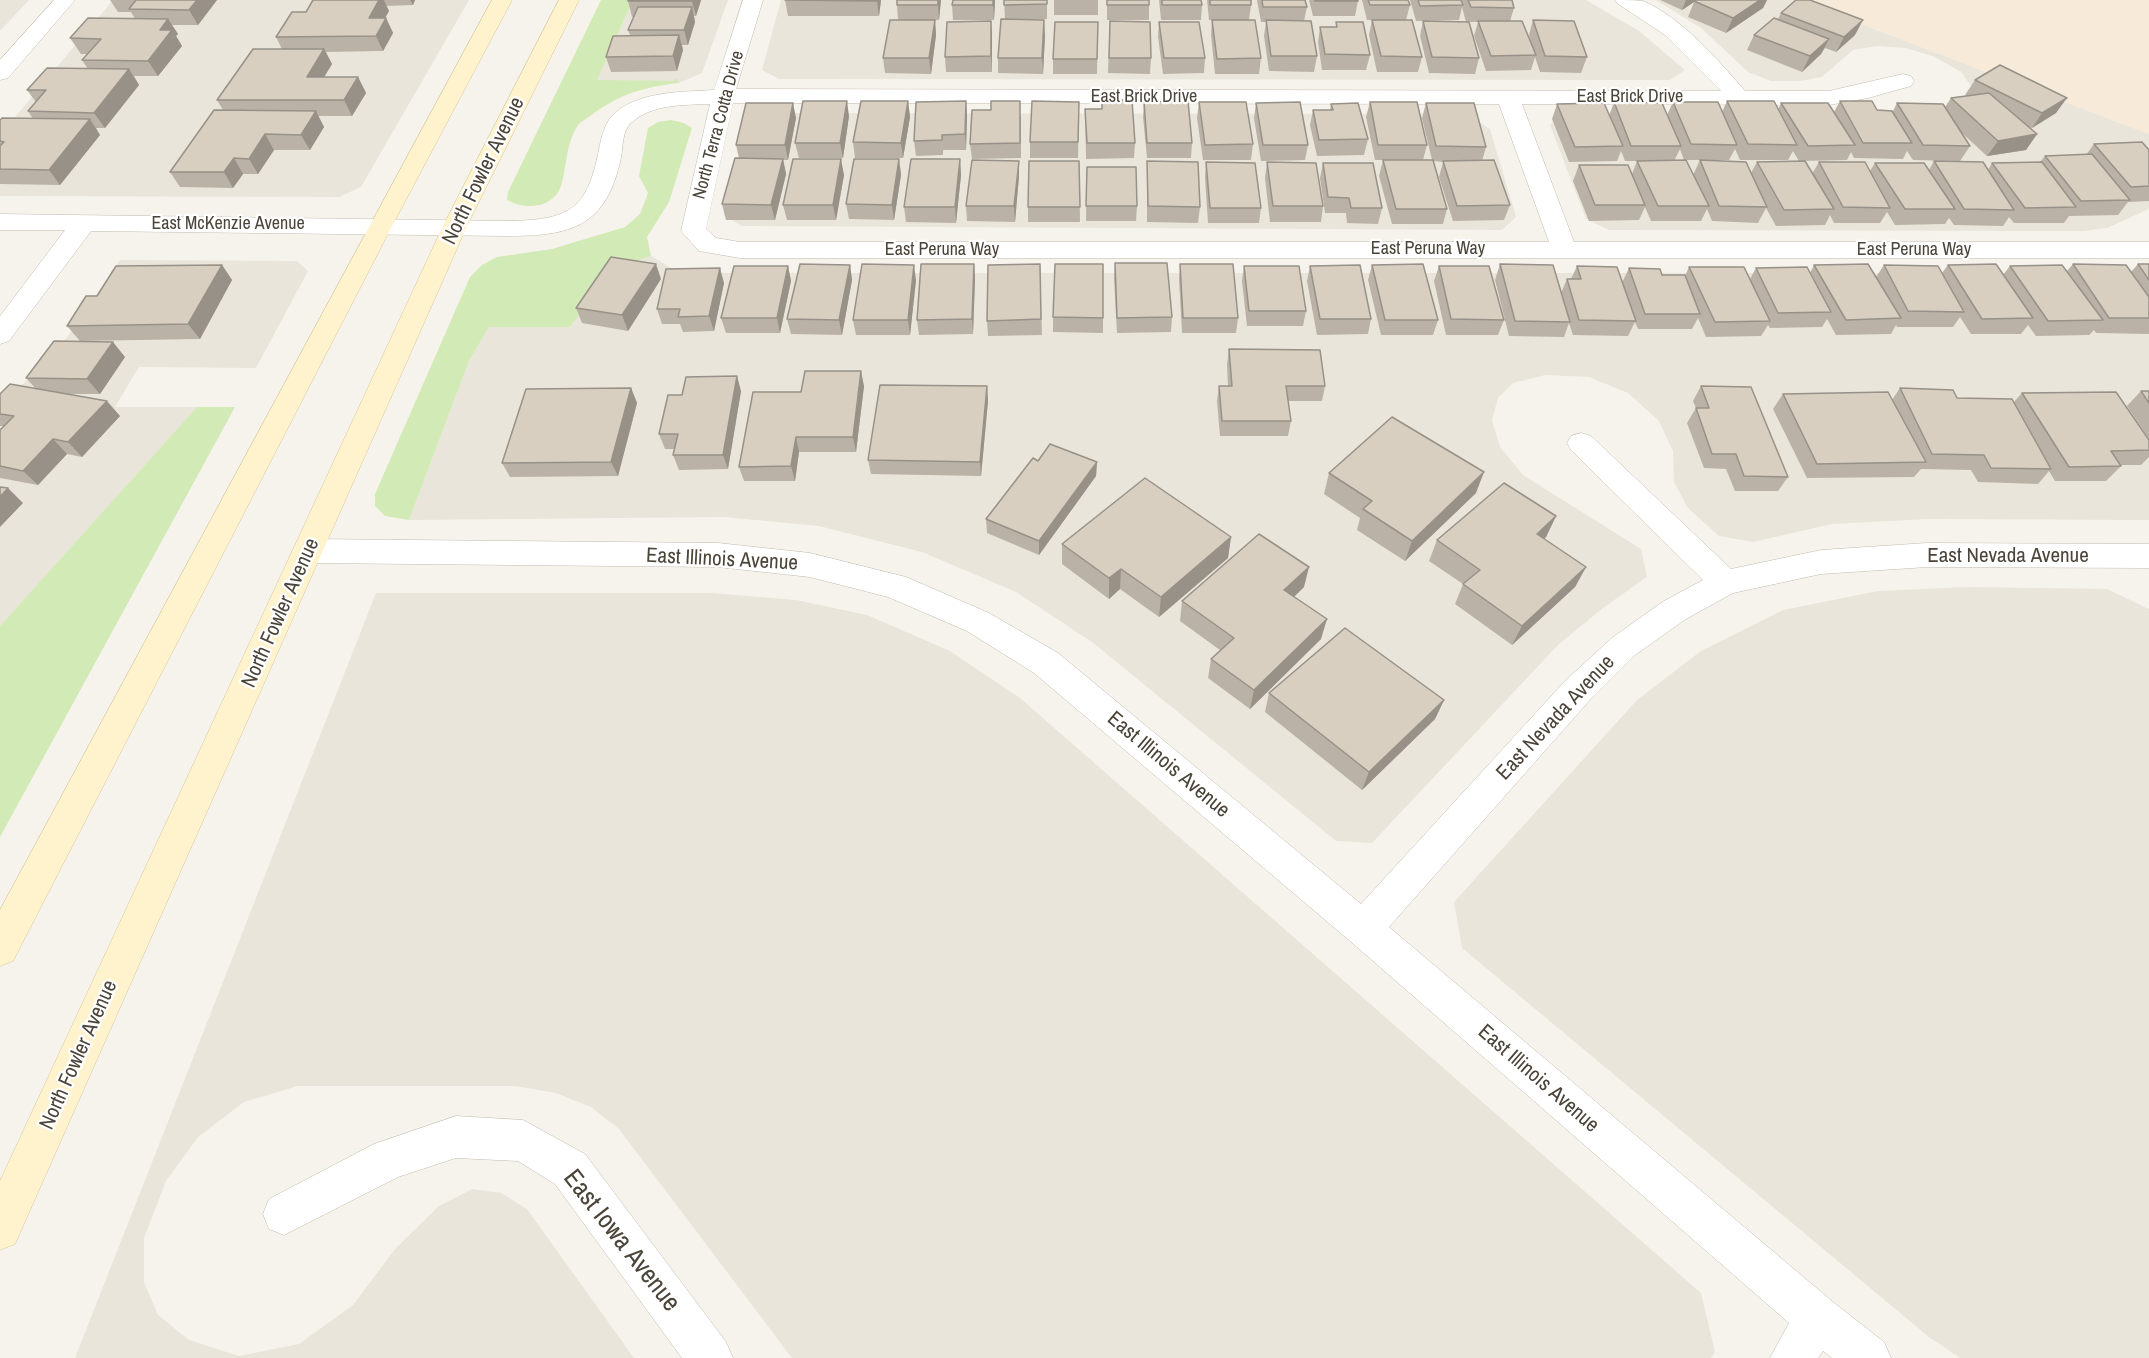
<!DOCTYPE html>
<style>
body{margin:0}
canvas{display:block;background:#f6f3ec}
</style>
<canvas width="2149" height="1358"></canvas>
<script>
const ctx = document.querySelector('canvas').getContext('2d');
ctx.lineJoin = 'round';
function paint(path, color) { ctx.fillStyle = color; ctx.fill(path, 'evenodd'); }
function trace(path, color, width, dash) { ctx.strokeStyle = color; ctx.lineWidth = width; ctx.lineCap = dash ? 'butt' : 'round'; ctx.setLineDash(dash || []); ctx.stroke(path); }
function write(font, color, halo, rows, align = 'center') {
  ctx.font = font + ' "Archivo Narrow",sans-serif'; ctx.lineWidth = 4.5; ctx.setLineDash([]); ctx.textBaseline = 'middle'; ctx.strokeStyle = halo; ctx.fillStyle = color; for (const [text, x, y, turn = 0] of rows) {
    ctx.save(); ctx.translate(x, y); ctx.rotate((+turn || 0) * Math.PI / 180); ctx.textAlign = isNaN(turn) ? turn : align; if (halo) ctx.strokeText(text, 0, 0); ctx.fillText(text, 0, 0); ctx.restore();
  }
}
paint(new Path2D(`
 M0,0H29L0,31Z
 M113,0H469L361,187L339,197L0,196V135Z
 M633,0H728L702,73L679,83L596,82Z
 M781,0H1586L1639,31L1685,70L1670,80L779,79L762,70Z
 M1656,0H1798L2149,134V209L2107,228L2084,231L1609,230L1586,219L1550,125L1561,114L1931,115L1956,111L1973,89L1961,72L1933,56L1905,48L1877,46L1853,50L1822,77L1800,81H1771L1748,72L1701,28Z
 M766,113L1466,114L1490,129L1516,217L1502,230L742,226L724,216L749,120Z
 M651,256L671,268L701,273H2149V520L1928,519L1832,524L1753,542L1719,536L1688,508L1674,482L1673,451L1659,421L1628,393L1589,377L1545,375L1513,383L1498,398L1492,420L1500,447L1523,475L1641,549L1647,577L1603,608L1558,645L1372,843L1336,841L1092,642L1016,592L922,552L819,526L724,517L409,520L469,361L489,327H570L613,269Z
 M120,260L297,261L308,271L256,368L139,367L115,407H197L0,626V407L48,359L67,337Z
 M1967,587L2107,589L2149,609V1358H1960L1929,1337L1462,948L1454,902L1637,700L1701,651L1783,610L1878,591Z
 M376,593H712L796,600L867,615L950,651L1020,698L1701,1293L1715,1352L1711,1358H792L619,1129L591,1107L556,1093L515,1086H298L244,1102L198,1137L166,1181L144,1238V1282L158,1315L189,1340L239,1356L299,1344L353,1305L395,1249L439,1206L472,1189L501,1193L527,1209L634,1358H75Z`), '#eae5da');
paint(new Path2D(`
 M1798,0H2149V134Z`), '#f7ead8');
paint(new Path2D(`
 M601,0H633L597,80L673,81L676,78L679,83C645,87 622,93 594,113C590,117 583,120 579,124C566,141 567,166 561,186C553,209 524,210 507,200L508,192Z
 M671,120L684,123L692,128L669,202L647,237L651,256L613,269L570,327H489L469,361L409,520L385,516L375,506V494L470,277L482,265L497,257L552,249L625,227L640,214L648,193L639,176L648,128L658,122Z
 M197,407H235L0,837V626Z`), '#d2eab5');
const minor = new Path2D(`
 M54,0H75L8,78L0,80V60Z
 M743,0H763L736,89L1721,91L1665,35L1618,4L1615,0C1623,0 1635,0 1643,1C1681,17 1719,61 1745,91H1829L1903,74L1911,76L1914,81L1911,86L1868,98L1829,105L1522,104L1574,242H2149V258H740L699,251L681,231L710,104C684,105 651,104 631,123C622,131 623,147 621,158C606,227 572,236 506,236L91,231L9,341L0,344V316L65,230H0V214L506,221C568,220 587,212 599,149C602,136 604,122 616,112C642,91 682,92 714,90ZM733,103L1499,104L1549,242H740L716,238L706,229Z
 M1581,433L1591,436L1731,569L1821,550L1927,543L2149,544V568L1927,567L1821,574L1733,593L1686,619L1635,655L1589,701L1389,927L1833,1302L1884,1342L1891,1358H1832L1823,1351L1818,1358H1770L1789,1323L1350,941L1034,673L967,631L888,597L810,577L718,567L309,563L298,559L294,551L298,543L309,539L718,543L810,553L906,577L989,613L1058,653L1361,904L1565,681L1613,637L1664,601L1703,580L1571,450L1567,443L1571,436Z
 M456,1116L523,1120L585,1154L726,1342L733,1358H682L555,1184L518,1161L456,1158L398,1177L284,1235L269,1229L263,1214L269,1199L374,1144Z`);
const secondary = new Path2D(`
 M492,0H512L392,226L13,961L0,966V910Z
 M559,0H579L467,226L15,1244L0,1250V1181L443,226Z`);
trace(minor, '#c2bbae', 1);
trace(secondary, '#d6c79b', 1);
paint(minor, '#fff');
paint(secondary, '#fff3cd');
paint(new Path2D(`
 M110,0H217L198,25H172L178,34L176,36L182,46L158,76H134L139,85L105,128H96L100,135L60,185L0,184V120L33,119L28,111L36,102L27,90L88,69L82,60L88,54H81L70,38L135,19L131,12H118Z
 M313,0H415L413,5L386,6L389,11L385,18H386L393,33L383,51L326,52L332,64L324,77H358L366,93L352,116H318L324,127L310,150H274L258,174H243L233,188L180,187L170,172L223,110L217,100L282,49L276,37L306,12Z
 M628,0H701L696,16H694L695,22L688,45H682L683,50L677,71L611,72L606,57L630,35L628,30L634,17H632L628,1Z
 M785,0H881L879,16H788Z
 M941,0L939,20H935L936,35L931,74L885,73L883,58L898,20L897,5Z
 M995,0L994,20H953L952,5Z
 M1004,0H1047V19H1027L1045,35L1043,74L998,73V58L1005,19Z
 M1054,0H1098V15H1054Z
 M1107,0L1149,5V20H1107Z
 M1159,0H1201L1202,5L1201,20H1161Z
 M1207,0H1251V5L1249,20L1261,58L1259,74H1215L1211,35L1212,20H1209Z
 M1257,0H1305L1307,7L1304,21L1317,56L1314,72L1269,71L1264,36L1266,22H1261Z
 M1309,0H1358V1L1355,16H1313Z
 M1362,0H1408L1410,5L1406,20L1422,57L1418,72H1377L1369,35L1372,20H1367Z
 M1410,0H1512L1514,8L1510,21L1531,43L1529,35L1533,20L1587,57L1581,73L1540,72L1535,57L1531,70L1486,71L1474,36L1478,22H1469L1479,58L1475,74L1429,73L1420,36L1423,21L1466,22L1462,7L1459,20L1416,21Z
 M1660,0H1767L1763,8L1726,33L1688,17L1694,2L1682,10Z
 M1781,13L1855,35L1836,52L1825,48L1821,54L1802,72L1747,50L1754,35L1778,19Z
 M991,21L992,72H946L945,57Z
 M1110,21L1151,58L1150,74L1108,73Z
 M1098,22L1097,74H1053V59Z
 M1159,22L1205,58L1204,73L1163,74L1158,37Z
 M1336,22L1370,55L1366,70H1322L1318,42L1320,27H1336Z
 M1975,80L2056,113L2032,128L2027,126L2037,134L2026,150L1987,156L1962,133L1970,146L1960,161L1913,160L1907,151L1903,159L1854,158L1851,152L1847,160L1799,161L1793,151L1788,160H1740L1735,149L1729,160H1684L1680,149L1674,161L1693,175L1700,160L1751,173L1757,162L1812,174L1819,162L1870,171L1875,163L1929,170L1934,161L1988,170L1992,163L2040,162L2045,156L2086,155L2094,144L2149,150V201L2128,202L2118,215L2069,216L2064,223H2014L2009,217L2003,226L1954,225L1949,218L1945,224L1895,225L1887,212L1880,223H1834L1830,215L1825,225L1776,226L1766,208L1758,223L1712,221L1707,209L1701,221H1651L1645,207L1639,220L1589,221L1573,181L1579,165L1632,174L1637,161H1625L1621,151L1617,161L1569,162L1552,119L1557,104L1609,116L1614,102L1667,115L1673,102L1722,112L1727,101L1778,110L1781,103L1834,112L1840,101L1877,110L1893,111L1897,103L1945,107L1951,98L1967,96L1965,95Z
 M908,101L910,117L903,158H855L853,142Z
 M966,101L967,116L966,150H943V155L916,156L914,141Z
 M1079,102L1078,158H1030V142Z
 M1144,102L1192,143L1191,158H1147L1143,117Z
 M1199,102L1253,144L1251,160H1203L1197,118Z
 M1370,102L1427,145L1423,160H1432L1422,118L1426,103L1486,147L1482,161L1510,205L1504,220L1453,221L1439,177L1443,162L1433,161L1447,209L1443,224H1392L1379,176L1383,160H1375L1366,117Z
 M1256,103L1308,145L1305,160L1261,161L1254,118Z
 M1331,104L1368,139L1364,155L1317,156L1310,125L1313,110H1330Z
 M1085,109L1135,143L1134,158L1086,159Z
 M991,110L1021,116V158L972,159L970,144Z
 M849,116L843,158H799L795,143Z
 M796,118L788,160H783L786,174L775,220H726L722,204L739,158L736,145Z
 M899,159L901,175L894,220L849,219L846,204Z
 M960,159L961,175L956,223L906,222L904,207Z
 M1019,161V176L1015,222L967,221L966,206Z
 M1079,161L1080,222H1028V207Z
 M1147,161L1200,207L1198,223L1147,222Z
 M1206,162L1261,208L1259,223H1208L1205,178Z
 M1267,162L1323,206L1321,222H1270L1265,178Z
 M1323,163L1382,208L1378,224L1347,223L1346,213H1325L1320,178Z
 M1087,167L1137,206L1136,221H1086Z
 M844,175L836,220H787L783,205Z
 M1115,263L1172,317L1171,332L1117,333L1114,278Z
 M974,264L975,279L973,334L919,335L917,320Z
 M1040,264L1042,335L988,336L987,321Z
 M1103,264V333L1053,332V317Z
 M1180,264L1238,318L1236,333H1182L1179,279Z
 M1500,264L1561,293L1567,279H1571L1577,266L1622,283L1629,268L1662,275L1685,276L1689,267L1750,279L1756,268L1810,273L1814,265L1876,277L1884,265L1942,273L1948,265L2003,275L2010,266L2067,271L2073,264L2131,272L2138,264H2149V334L2096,333L2094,330L2089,335L2036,336L2028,325L2021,334H1971L1960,317L1953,327H1897L1896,325L1891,334L1836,335L1827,319L1822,327L1770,328L1768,325L1761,336L1706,337L1698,318L1692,329H1638L1635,322L1628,336L1573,335L1569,323L1564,337L1509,336L1495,280Z
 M222,265L232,280L200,339L80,341L67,326L97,296Z
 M850,265L852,280L842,335L791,334L787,319Z
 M1372,265L1438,320L1433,335H1381L1368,280Z
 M788,266L791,281L780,333H726L721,318Z
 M1244,266L1306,311L1303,326H1247L1242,281Z
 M1310,266L1371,319L1368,334L1317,335L1307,281Z
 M1439,266L1504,320L1498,335H1446L1434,281Z
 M661,279L628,331L582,323L576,308Z
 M916,280L910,335H856L853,320Z
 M724,283L714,331L683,332L680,324H662L657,309Z
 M1229,349L1325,386L1322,401H1288L1291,421L1288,436H1220L1217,401L1219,386H1228L1227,364Z
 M125,357L100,394H64L120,416L82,457L67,454L38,485L0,478V430L4,426H0V394L36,389L26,378Z
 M864,386L856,452H799L795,481H744L739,467L801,392Z
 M987,386L988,401L981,476L871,474L868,460Z
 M1701,386L1788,477L1778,491H1735L1726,469L1704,468L1687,423L1696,408L1693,401Z
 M631,388L637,403L618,476L510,477L502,463Z
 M1900,388L1957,398L2014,402L2022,393L2149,440V457L2141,465H2121V466L2106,481H2055L2049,471L2038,484L1978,482L1971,470L1921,469L1914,477L1807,478L1773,409L1783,394L1892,400Z
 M741,391L728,469L679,470L673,455L675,449H665L659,434Z
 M2141,391H2149V439L2127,406Z
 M1038,461L1097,462L1096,476L1039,555L987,533L986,519Z
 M1329,473L1476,493L1405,561L1357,530L1360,518L1324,494Z
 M1556,516L1546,537L1544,539L1586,567L1575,587L1512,645L1455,604L1463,584L1429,561L1437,540Z
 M1231,537L1228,558L1159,617L1120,589L1109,599L1062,564V544Z
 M1304,587L1294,597L1321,639L1250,709L1208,678L1211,659L1220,650L1180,621L1182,601Z
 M1269,693L1444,700L1435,719L1362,790L1265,712Z`), '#bab2a6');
paint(new Path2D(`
 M197,0H217L198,25L189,10Z
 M379,0H384L389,11L376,33L369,18Z
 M410,0H415L413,5Z
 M693,0H701L696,16L692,1Z
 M877,0H881L879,16L877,1Z
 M938,0H941L939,20L938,5Z
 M993,0H995L994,20L993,5Z
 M1686,0H1697L1682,10Z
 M1760,0H1767L1763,8L1726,33L1733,18Z
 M692,7L695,22L688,45L684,30Z
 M386,18L393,33L383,51L376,36Z
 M168,19L178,34L176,36L182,46L158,76L148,61L160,30Z
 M935,20L936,35L931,74L929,58Z
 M1044,20L1045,35L1043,74L1042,58Z
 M1863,20L1855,35L1836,52L1844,37Z
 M991,21L992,36V72L991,56Z
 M679,35L683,50L677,71L673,56Z
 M1829,39L1821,54L1802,72L1810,56Z
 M324,49L332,64L315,92L307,77Z
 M129,69L139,85L105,128L94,113Z
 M358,77L366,93L352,116L344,100Z
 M2067,98L2056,113L2032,128L2042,113Z
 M847,101L849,116L843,158L840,143Z
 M908,101L910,117L903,158L901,143Z
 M966,101L967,116L966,150L965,134Z
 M793,103L796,118L788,160L785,145Z
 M316,111L324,127L310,150L301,135Z
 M90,119L100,135L60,185L49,170Z
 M265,134L274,150L258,174L249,159Z
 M2037,134L2026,150L1987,156L1998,141Z
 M234,158L243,174L233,188L224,172Z
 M783,159L786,174L775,220L771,205Z
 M841,159L844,175L836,220L833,205Z
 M899,159L901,175L894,220L892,205Z
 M960,159L961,175L956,223L955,207Z
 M1019,161V176L1015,222L1014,206Z
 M656,264L661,279L628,331L622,315Z
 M974,264L975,279L973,334L972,319Z
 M222,265L232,280L200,339L188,324Z
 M850,265L852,280L842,335L839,320Z
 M914,265L916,280L910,335L908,320Z
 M788,266L791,281L780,333L777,318Z
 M720,268L724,283L714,331L709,316Z
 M113,342L125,357L100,394L87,379Z
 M861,371L864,386L856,452L853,437Z
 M737,376L741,391L728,469L723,455Z
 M987,386L988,401L981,476L980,462Z
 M631,388L637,403L618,476L611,462Z
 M107,401L120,416L82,457L68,442Z
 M796,437L799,452L795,481L791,466Z
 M53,439L67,454L38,485L23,471Z
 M1097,462L1096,476L1039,555V541Z
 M1484,472L1476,493L1405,561L1412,541Z
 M8,488L23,503L0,527V497Z
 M1556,516L1546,537L1527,554L1537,534Z
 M1231,537L1228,558L1159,617L1161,597Z
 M1309,567L1304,587L1280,610L1284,590Z
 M1586,567L1575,587L1512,645L1522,626Z
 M1121,569L1120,589L1109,599V578Z
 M1327,619L1321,639L1250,709L1254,690Z
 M1444,700L1435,719L1362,790L1369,772Z`), '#979187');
const building = new Path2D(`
 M136,0H197L189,10L129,9Z
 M313,0H379L369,18H386L376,36L276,37L292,12H306Z
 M628,0H693L692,1H628Z
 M785,0H877V1Z
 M897,0H938V5H897Z
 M953,0H993V5H952Z
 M1004,0H1047V4L1004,5Z
 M1107,0H1149V5H1107Z
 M1162,0H1201L1202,5H1162Z
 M1210,0H1251V5H1210Z
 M1262,0H1305L1307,7H1263Z
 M1315,0H1358V1H1315Z
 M1368,0H1408L1410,5H1370Z
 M1418,0H1461L1463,5L1420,6Z
 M1468,0H1512L1514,8L1471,7Z
 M1696,0H1760L1733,18L1694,1Z
 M1796,0H1810L1863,20L1844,37L1781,13Z
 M638,7H692L684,30H628Z
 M88,18L168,19L160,30H172L148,61L82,60L101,39L70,38Z
 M1774,18L1829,39L1810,56L1754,35Z
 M1001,19L1044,20L1042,58H998Z
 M890,20H935L929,58H883Z
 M1212,20H1255L1261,58L1217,59Z
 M1266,20L1311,21L1317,56H1271Z
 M1372,20H1412L1422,57L1381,56Z
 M1533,20L1574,21L1587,57L1545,56Z
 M991,21V56L945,57L947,22Z
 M1110,21L1150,22L1151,58H1109Z
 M1423,21L1469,22L1479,58L1432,57Z
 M1478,21H1522L1536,55L1491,56Z
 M1055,22H1098L1097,59H1053Z
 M1159,22H1199L1205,58H1164Z
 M1336,22H1363L1370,55L1325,54L1320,27H1337Z
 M679,35L673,56L606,57L613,36Z
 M253,49H324L307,77H358L344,100H217Z
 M2000,65L2067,98L2042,113L1975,80Z
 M47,68L129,69L94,113L28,111L46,90H27Z
 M1989,93L2037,134L1998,141L1951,98Z
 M1102,100H1132L1135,143H1087L1085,109H1102Z
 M803,101H847L840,143H795Z
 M861,101H908L901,143L853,142Z
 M966,101L965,134L942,135V140L914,141L916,102Z
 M991,101H1020V143L970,144L972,110H991Z
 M1032,101L1079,102L1078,142H1030Z
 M1188,101L1192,143H1147L1144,102Z
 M1727,101H1774L1797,145L1748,144Z
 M1840,101H1872L1877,110L1892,111L1912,143H1863Z
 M1199,102H1246L1253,144L1205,145Z
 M1300,102L1308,145H1263L1256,103Z
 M1370,102H1417L1427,145H1378Z
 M1614,102L1662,103L1681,146H1631Z
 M1673,102H1718L1737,145L1691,144Z
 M746,103H793L785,145H736Z
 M1358,103L1368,139L1319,140L1313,110H1333L1331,104Z
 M1426,103H1474L1486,147L1436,146Z
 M1604,103L1623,146L1575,147L1557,104Z
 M1781,103H1828L1855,145L1808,146Z
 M1897,103L1943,104L1970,146L1923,145Z
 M214,110L316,111L301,135L265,134L249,159L234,158L224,172H170Z
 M2,118L90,119L49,170L0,169V146L4,142L0,141V120Z
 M2142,142L2149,150V186L2131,187L2094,144Z
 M2092,154L2130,200L2081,201L2045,156Z
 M735,158L783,159L771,205L722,204Z
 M793,159H841L833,205H783Z
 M854,159H899L892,205L846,204Z
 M911,159H960L955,207H904Z
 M972,160L1019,161L1014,206H966Z
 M1383,160H1433L1447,209H1396Z
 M1494,160L1510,205L1457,206L1443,161Z
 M1686,160L1709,206H1658L1637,161Z
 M1700,160L1746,162L1767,207L1719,206Z
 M1029,161H1079L1080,207H1028Z
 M1147,161L1198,162L1200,207L1148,206Z
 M1805,161L1834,209L1784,210L1757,162Z
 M1934,161L1983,162L2014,210L1964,209Z
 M1206,162L1255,163L1261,208H1210Z
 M1267,162L1316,163L1323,206H1273Z
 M1819,162H1865L1890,208L1843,207Z
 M2042,162L2076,207L2025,208L1992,163Z
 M1323,163H1373L1382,208H1351L1349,198L1328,197Z
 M1875,163H1924L1955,209H1905Z
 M1579,165H1628L1645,205H1595Z
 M1087,167H1136L1137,206H1086Z
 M611,257L656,264L622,315L576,308Z
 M1115,263H1167L1172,317L1117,318Z
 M800,264L850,265L839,320L787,319Z
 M862,264L914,265L908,320H853Z
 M921,264H974L972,319L917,320Z
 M1040,264L1041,319L987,321L988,265Z
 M1055,264H1103V318L1053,317Z
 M1180,264H1233L1238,318H1183Z
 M1423,264L1438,320H1385L1372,265Z
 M1500,264L1553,265L1570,322L1515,321Z
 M1868,264L1901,318L1846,320L1814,265Z
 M1996,264L2033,318L1982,319L1948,265Z
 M2073,264L2126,265L2149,297V318H2109Z
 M2138,264H2149V280Z
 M222,265L188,324L67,326L86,296H97L116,266Z
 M1360,265L1371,319H1320L1310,266Z
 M1884,265L1938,266L1964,312L1908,311Z
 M2062,265L2103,320L2048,321L2010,266Z
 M734,266H788L777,318H721Z
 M1244,266H1299L1306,311H1249Z
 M1439,266H1489L1504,320L1451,319Z
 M1577,266L1617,267L1636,321L1579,320L1567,279H1581Z
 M1689,267H1744L1770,321L1715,322Z
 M1807,267L1831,312L1778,313L1756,268Z
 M720,268L709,316L678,317L680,309H657L666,269Z
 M1629,268L1660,269L1662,275H1685L1700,314H1645Z
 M54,341L113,342L87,379L26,378Z
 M1229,349L1320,350L1325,386H1286L1291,421H1222L1219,386H1232Z
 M805,371H861L853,437H796L791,466L739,467L753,392H801Z
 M737,376L723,455H673L678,434H659L668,395H682L686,377Z
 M10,384L107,401L68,442L53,439L23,471L0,466V430L14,416L0,414V394Z
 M880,385L987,386L980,462L868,460Z
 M1701,386L1751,387L1788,477L1744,476L1736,454H1712L1696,408H1709Z
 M631,388L611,462L502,463L526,389Z
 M1900,388L1953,390L1957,398L2012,399L2051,469L1991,468L1984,455L1932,454Z
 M2141,391H2149V403Z
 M1888,392L1926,462L1817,464L1783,394Z
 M2116,392L2149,440V450L2111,451L2121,466L2069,467L2022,393Z
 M1392,417L1484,472L1412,541L1363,509L1372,501L1329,473Z
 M1050,444L1097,462L1039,541L986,519L1033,458L1038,461Z
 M1145,478L1231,537L1161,597L1121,569L1109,578L1062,544Z
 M1504,483L1556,516L1537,534L1586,567L1522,626L1463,584L1480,570L1437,540Z
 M0,487L8,488L0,497Z
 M1259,534L1309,567L1284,590L1327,619L1254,690L1211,659L1234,638L1182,601Z
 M1345,628L1444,700L1369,772L1269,693Z`);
paint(building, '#d8cfc1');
trace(building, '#979187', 1.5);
write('18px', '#4b4439', '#fff', [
 ["East Brick Drive",1144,97],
 ["East Brick Drive",1630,97],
 ["North Terra Cotta Drive",719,125,-75],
 ["East McKenzie Avenue",228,224],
 ["East Peruna Way",1428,249],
 ["East Peruna Way",942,250],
 ["East Peruna Way",1914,250]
]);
write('21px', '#4b4439', '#fff', [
 ["North Fowler Avenue",484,171,-64],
 ["East Nevada Avenue",2008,556],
 ["East Illinois Avenue",722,560,3],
 ["North Fowler Avenue",281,613,-66],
 ["East Nevada Avenue",1556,718,-47],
 ["East Illinois Avenue",1168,765,40],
 ["North Fowler Avenue",79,1055,-66],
 ["East Illinois Avenue",1538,1079,41]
]);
write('26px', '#4b4439', '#fff', [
 ["East Iowa Avenue",621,1241,52]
]);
</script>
